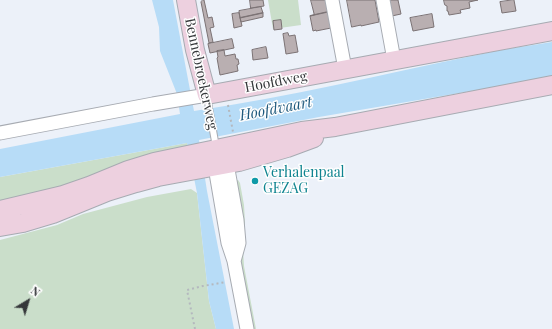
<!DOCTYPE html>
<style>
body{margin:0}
#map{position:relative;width:552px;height:329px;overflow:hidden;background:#ecf1f9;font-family:"Playfair Display",serif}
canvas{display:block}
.north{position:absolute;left:8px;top:281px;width:40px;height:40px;-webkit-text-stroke:3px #fefefe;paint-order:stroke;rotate:38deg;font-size:11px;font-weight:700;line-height:16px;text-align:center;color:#35373a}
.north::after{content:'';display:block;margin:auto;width:14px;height:18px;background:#35373a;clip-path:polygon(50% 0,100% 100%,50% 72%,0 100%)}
</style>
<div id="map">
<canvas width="552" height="329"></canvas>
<div class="north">N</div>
</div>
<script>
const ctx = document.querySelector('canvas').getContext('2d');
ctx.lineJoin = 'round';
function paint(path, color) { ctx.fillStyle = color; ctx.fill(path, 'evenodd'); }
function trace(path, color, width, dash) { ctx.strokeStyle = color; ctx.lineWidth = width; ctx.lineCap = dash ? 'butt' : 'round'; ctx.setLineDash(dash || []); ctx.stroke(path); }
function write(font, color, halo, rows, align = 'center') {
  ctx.font = font + ' "Playfair Display",serif'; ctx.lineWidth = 3; ctx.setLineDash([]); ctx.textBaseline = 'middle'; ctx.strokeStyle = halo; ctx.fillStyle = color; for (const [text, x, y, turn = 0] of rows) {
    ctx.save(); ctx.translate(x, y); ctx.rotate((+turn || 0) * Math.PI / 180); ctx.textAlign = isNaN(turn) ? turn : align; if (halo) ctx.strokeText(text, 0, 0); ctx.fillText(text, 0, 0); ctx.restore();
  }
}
paint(new Path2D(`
 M268,0H298L301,25L273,29Z
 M187,143L188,146L90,180L0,202V177Z
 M238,180L240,183L244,205L245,222L243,250L244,266L256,329H252L241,267V246L234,181Z
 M191,189L197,193L209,301L216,329H0V240L57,225L83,214L147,197Z`), '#cadeca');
paint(new Path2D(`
 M152,0H173L194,111C289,97 383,74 477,55C502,49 527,46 552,42V76L518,83L319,117L199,140L207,191L234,329H216L209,301L197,193L187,143L0,177V149L180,114L177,94L160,51L159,27Z`), '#b7dcf7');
const building = new Path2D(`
 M203,0H204L208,18L212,17L214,27L210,28L213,42L209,43L201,2Z
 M250,0H263L264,6L251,8Z
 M311,0H326L328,12L310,16L314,15Z
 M347,0H375L379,22L361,26V25L352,27Z
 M384,0H398L401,14L387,17Z
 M444,0H478L469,2L470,8L460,10L461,13L449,15L448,11H447V6L445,5Z
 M514,0L516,11L502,13L500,2Z
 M261,7L263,13L240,18L239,11Z
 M328,12L331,28L316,31V30L313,31L310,16Z
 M239,13L242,26L234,28L232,14Z
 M263,13V17L241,22L240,18Z
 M432,14L434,27L413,31L410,18Z
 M281,20L282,29L274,30L273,21Z
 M288,33L289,36L295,35L298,52L286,54L283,34Z
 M232,39L234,48L210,53L208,44Z
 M266,47L268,58L253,60L252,50Z
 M224,50L225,56L235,54L236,59H238L239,64L237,65L238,71L220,75L217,58L218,57L217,51Z`);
paint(building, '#b9afb1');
trace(building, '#7b7274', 1);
const lane = new Path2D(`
 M207,97L216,147`);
const street = new Path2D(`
 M332,0L345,69
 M383,0L394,60
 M0,133L153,104L207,95
 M222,157L227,164L237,220L239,243L234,261
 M216,159L215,167L228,243L234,261L247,329`);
const secondary = new Path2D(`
 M186,0L195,50L207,95L552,31
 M0,210L63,195L89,186L128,170L154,162L302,131L335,127L552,85
 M0,227L23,223L53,214L107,192L136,183L158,177L239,162L287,148L314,138`);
trace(lane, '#a7abb2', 8);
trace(street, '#a7abb2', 15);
trace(secondary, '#a7abb2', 20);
trace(new Path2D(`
 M228,105L233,132
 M195,329L187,290L203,286L226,282`), '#b4b8be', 2, [2, 3]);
trace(lane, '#fff', 6);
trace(street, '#fff', 13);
trace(secondary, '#edd0df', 18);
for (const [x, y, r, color] of [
 [255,181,4,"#0f9aa8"]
]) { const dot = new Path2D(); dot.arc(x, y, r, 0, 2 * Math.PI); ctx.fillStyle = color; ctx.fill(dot); trace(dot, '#fefefe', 1.5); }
write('14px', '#35373a', '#fefefe', [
 ["Bennebroekerweg",201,74,78],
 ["Hoofdweg",276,82,-11]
]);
write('14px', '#0d838f', '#fefefe', [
 ["Verhalenpaal",263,173],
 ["GEZAG",263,189]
], 'left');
write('italic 15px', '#1e597d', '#fefefe', [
 ["Hoofdvaart",276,109,-11]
]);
</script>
